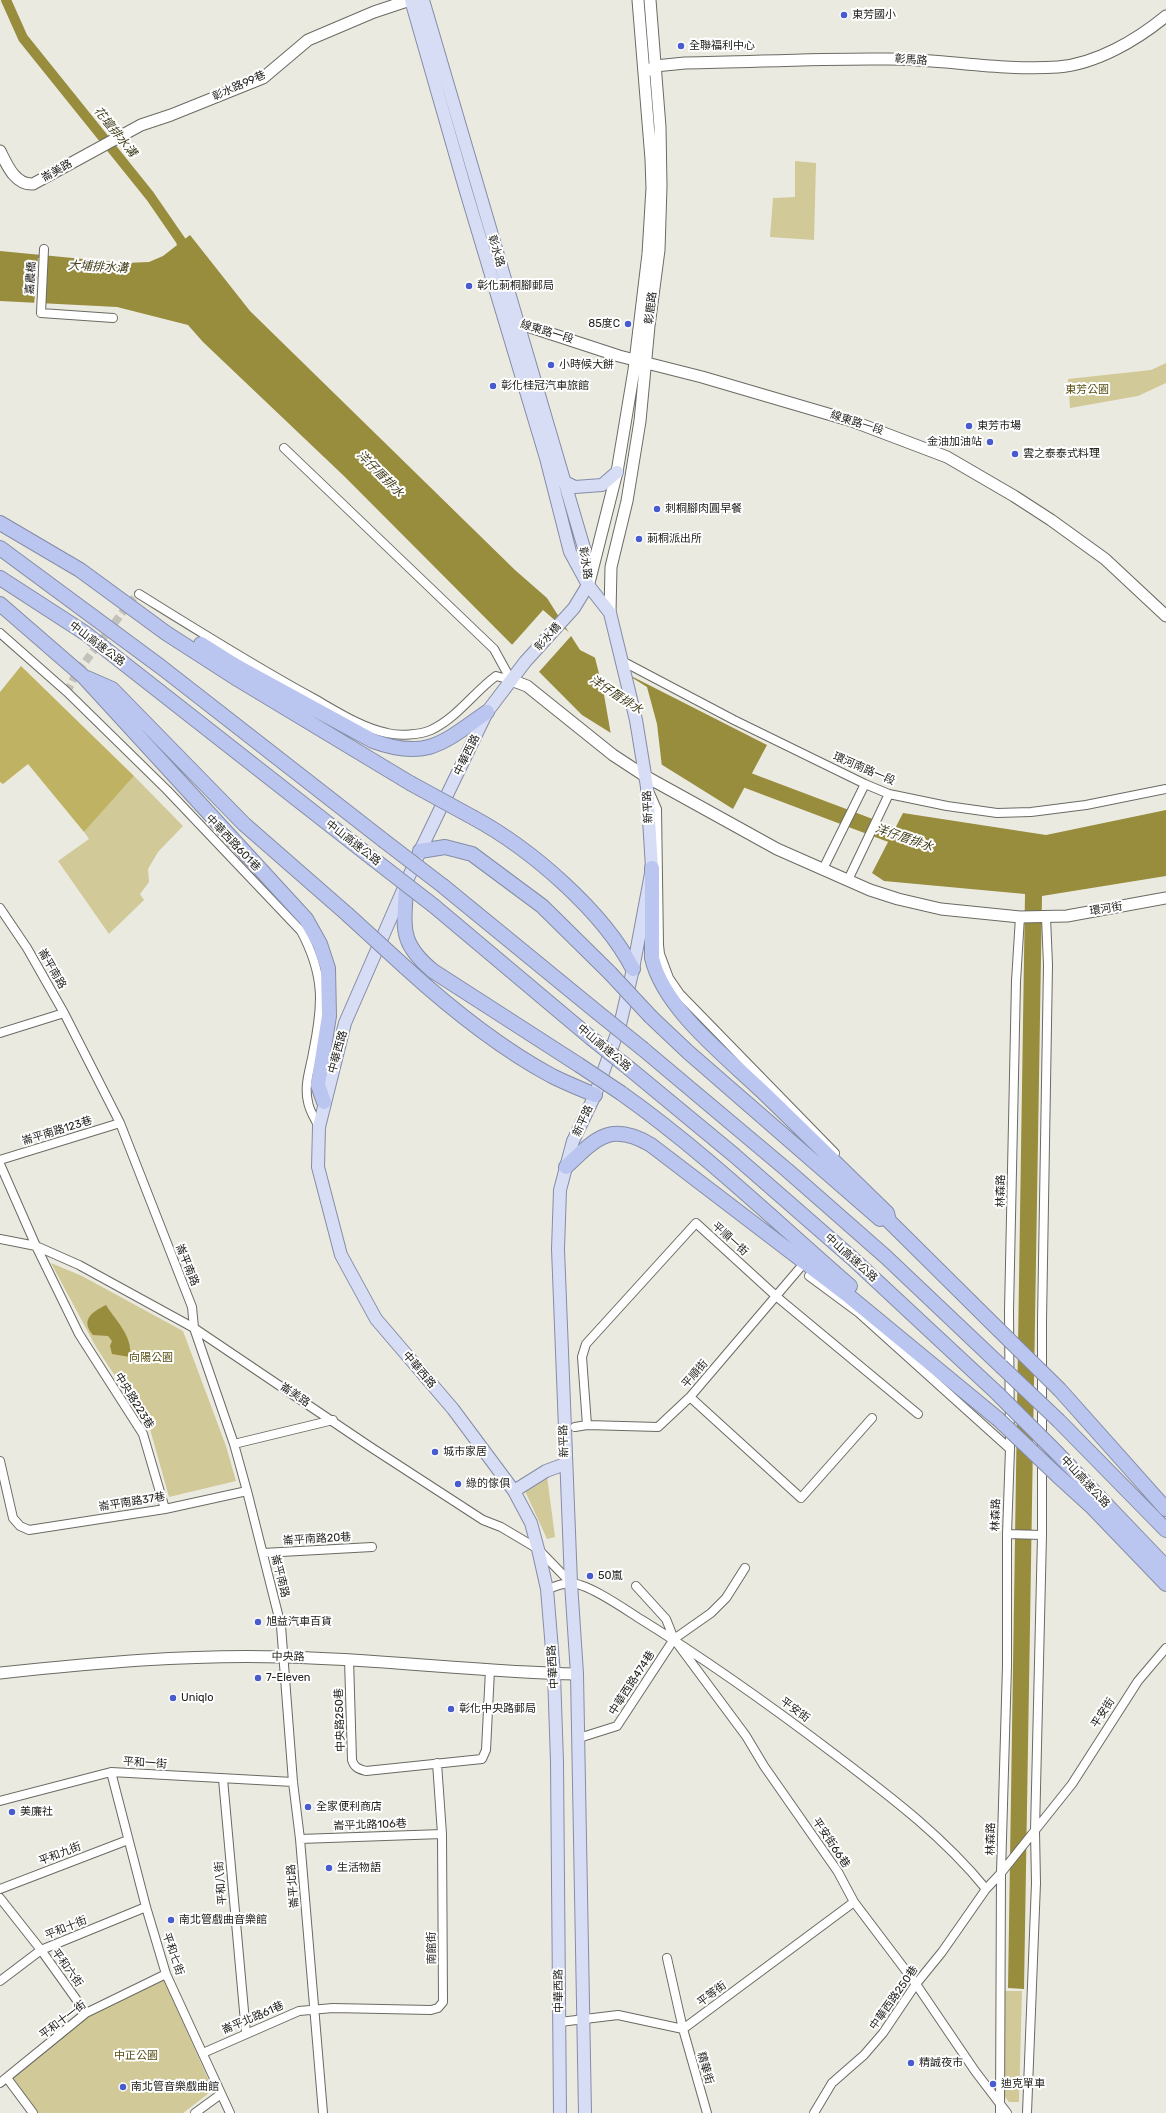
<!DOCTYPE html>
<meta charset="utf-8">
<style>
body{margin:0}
canvas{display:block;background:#ebeae1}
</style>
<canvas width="1166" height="2113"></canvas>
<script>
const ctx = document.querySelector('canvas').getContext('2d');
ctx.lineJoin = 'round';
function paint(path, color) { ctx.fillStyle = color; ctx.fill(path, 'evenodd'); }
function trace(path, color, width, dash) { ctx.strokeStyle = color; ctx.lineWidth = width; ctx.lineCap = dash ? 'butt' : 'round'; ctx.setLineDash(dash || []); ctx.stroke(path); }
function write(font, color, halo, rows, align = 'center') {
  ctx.font = font + ' Rubik,"Noto Sans TC",sans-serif'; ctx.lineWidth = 4; ctx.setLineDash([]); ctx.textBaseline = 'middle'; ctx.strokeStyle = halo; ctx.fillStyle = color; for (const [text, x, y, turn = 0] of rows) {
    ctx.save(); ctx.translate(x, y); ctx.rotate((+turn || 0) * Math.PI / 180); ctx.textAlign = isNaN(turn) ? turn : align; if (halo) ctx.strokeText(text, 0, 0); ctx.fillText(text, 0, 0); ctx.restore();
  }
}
paint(new Path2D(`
 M795,161L816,163L814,240L770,237L773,198L795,197Z
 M1166,363V383L1138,396L1070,408L1068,379L1151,370Z
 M134,776L183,826L158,852L148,869L149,882L140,894L144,900L109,934L58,861L89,839L84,832Z
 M51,1263L82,1276L183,1331L226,1446L236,1481L169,1497L150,1429L96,1347Z
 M547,1476L555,1537L547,1539L524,1489Z
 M164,1980L213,2090L183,2113H36L11,2078L88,2016Z
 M1004,1991H1022L1019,2102H1009L1002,2093Z`), '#d1c998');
paint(new Path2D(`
 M21,666L134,776L84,832L28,764L3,784L0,782V692Z`), '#bfb263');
paint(new Path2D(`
 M190,235L250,311L515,570L547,598L580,650L767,745L733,809L582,715L345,477L203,342L188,325L117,307L0,301V251L125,263L149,262L163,256Z
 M1166,810V876L1042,896L1024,1989L1008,1988L1025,894L884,881L872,873L903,813L1046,835Z
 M106,1305C116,1321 133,1336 130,1357L112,1354L110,1346L112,1341L108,1336L93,1335C80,1320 92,1312 106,1305Z`), '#988c3d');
paint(new Path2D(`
 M38,258H47L43,306L34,305Z
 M543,610L572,635L538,673L511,646Z
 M594,654L647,687L657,724L662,767L611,735L603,689Z
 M903,811L870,874V872Z`), '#ebeae1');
trace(new Path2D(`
 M6,0L23,38L150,196L181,241L184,253`), '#988c3d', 10);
trace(new Path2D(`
 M730,770L744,779L911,842`), '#988c3d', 16);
trace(new Path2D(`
 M67,692L76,674L131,601L139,594`), '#c3c2ba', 8, [8, 4]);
const street = new Path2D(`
 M44,249L41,313L113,318
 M284,448L494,649L511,680
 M139,594C197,630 254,666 313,698C336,711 360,727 387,733C399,736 420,735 431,730C457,718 474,692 496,676L511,680
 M0,633L67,692L167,790L301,931C325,976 323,1005 313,1053C310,1070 304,1085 308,1102C309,1110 315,1119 319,1127
 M622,661L734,720L865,784L889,794L947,806L997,813L1031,812L1086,805L1166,789
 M650,793L657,809L659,945L660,954L669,978L680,994L835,1153
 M823,869L865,784
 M848,880L889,794
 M0,908L27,948L64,1013L120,1123L192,1307L194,1328L234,1444L247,1491L281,1626L293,1782L300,1839L323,2113
 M0,1033L64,1013
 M0,1160L120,1123
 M0,1164L36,1246L79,1334L143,1434L165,1509
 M0,1239L36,1246L79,1265L194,1328L369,1446L483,1520L501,1527L538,1549L571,1583
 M809,1276L859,1313L1010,1449
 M690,1397L801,1498L872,1418
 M587,1425L582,1357L586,1344L696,1223L777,1297L918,1414
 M575,1427L587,1425L658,1427L690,1397L799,1269
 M234,1444L333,1420
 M0,1461L13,1518L20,1526L29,1530L165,1509L247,1491
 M1007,1534L1042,1535
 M263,1553L372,1547
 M636,1586L666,1619L674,1639L746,1736L764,1766L838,1872L854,1902L916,1984L975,2071L1007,2113
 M547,1589C554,1587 563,1583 570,1583C588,1583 626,1610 642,1620C708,1661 771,1706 833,1753C888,1795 942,1835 986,1889L1001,1873L1072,1784L1138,1681L1166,1648
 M349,1659L352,1760C354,1767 358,1769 366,1771L482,1759L486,1750L490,1670
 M579,1738L617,1726L674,1639L711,1613L726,1598L745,1568
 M111,1772L146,1907L166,1974L230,2113
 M223,1779L246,2033
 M0,1801L111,1772L293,1782
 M300,1839L442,1834
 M0,1889L128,1840
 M0,1898L41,1950L86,2013
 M667,1958L683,2029L707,2113
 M0,1981L41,1950L146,1907
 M560,2022L618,2015L683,2029L854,1902
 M203,2053L299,2011L333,2008L431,2010L438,2008L443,2002L442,1834L437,1763
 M7,2078L33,2113
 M0,2083L86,2013L166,1974
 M195,2113L221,2094
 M814,2113L832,2083L864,2055L883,2033L916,1984L942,1952L986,1889
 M1000,2113L1001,1873L1007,1666V1534L1010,1449L1009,1311L1016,981L1020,917
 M1027,2113L1036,1883L1035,1831L1042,1535V1321L1048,965L1046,917`);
const secondary = new Path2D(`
 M650,70L655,66L685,63C753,62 821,58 888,59C945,59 1001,71 1058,67C1096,64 1137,40 1166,16
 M0,151C7,165 15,185 33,184L141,125L171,115L263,78L308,40L374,12L410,0
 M511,322L518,323L619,356L702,377L852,421L947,457L1014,496L1051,520L1105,559L1166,616
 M589,583L617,472L634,370L648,254L652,188L651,159L638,0
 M610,613L611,567L627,501L640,421L649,326L659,250L661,186L660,127L650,0
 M511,680L527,686L613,755L645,776L777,849L870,890L898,899L941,909L1020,917L1067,916L1166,898
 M0,1673C94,1663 189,1654 284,1657C381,1659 479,1672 577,1674`);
const primary = new Path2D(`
 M411,0L465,188L546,458L570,552L588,585L610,613L636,720L647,787L652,868L633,969L620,1025L595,1095L573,1141L560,1190L558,1249L571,1583L577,1674L585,2113
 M423,0L584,548L587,577
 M563,481L575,487L602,485L617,472
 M514,1491L546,1471L565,1464
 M560,2113L557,1762L554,1674L547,1589L538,1549L531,1523L514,1491L453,1409L376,1319L341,1255L318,1167L319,1127L345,1023L420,851L487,712L525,662L574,608L588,585`);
const highway = new Path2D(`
 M0,523L80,570L166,633L239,680L410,783
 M0,548L161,667L383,840
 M0,578L85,633L372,858
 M0,604L83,676L306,919L320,944L328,968L329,1016L318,1085L324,1102
 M201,644L234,665L373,741C427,761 444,742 487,712
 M87,678L112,689L244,824L347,914
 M474,818C531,849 603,911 633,969
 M420,851L445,847L472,854L542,906L610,973
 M652,868V958C664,1010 729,1059 767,1096C807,1135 847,1174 887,1213L889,1221L999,1330
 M443,886L597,1012
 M406,888C404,928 399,943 433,971L579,1065
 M434,906L591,1038
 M405,967C450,1008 498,1047 552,1076C566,1083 581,1089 595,1095
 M651,1017L688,1052L880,1219
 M643,1049L787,1170L886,1257L1001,1366
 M630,1069L734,1155L852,1258L998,1394
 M621,1093C703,1151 774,1220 850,1286
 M566,1167C596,1138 611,1121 651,1145L850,1297L998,1419
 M1060,1390L1166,1509
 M1059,1421L1166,1530
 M1058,1454L1166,1567
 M1057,1475L1091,1506L1166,1584`);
trace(street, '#6b6a63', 10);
trace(secondary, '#6b6a63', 13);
trace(primary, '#858da6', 14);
trace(highway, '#858da6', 16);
trace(street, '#fff', 8);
trace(secondary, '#fff', 11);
trace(primary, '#d6ddf5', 12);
trace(highway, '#bac6ef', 14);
const highwayBridge = new Path2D(`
 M410,783L474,818
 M383,840L443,886
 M372,858L434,906
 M347,914L405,967
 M610,973L651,1017
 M597,1012L643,1049
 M591,1038L630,1069
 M579,1065L621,1093
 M999,1330L1060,1390
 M1001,1366L1059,1421
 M998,1394L1058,1454
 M998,1419L1057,1475`);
trace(highwayBridge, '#858da6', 16, []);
trace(highwayBridge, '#bac6ef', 14);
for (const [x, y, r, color] of [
 [844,15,4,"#485bcf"],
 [681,46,4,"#485bcf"],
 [469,286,4,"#485bcf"],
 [628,324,4,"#485bcf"],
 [551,365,4,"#485bcf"],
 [493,386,4,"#485bcf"],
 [969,426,4,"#485bcf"],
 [990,442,4,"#485bcf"],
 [1015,454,4,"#485bcf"],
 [657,509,4,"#485bcf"],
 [639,539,4,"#485bcf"],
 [435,1452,4,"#485bcf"],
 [458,1484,4,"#485bcf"],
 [590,1576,4,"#485bcf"],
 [258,1622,4,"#485bcf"],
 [258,1678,4,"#485bcf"],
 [173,1698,4,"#485bcf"],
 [451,1709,4,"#485bcf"],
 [308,1807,4,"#485bcf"],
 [12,1812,4,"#485bcf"],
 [329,1868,4,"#485bcf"],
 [171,1920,4,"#485bcf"],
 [911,2063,4,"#485bcf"],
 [993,2084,4,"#485bcf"],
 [123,2087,4,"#485bcf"]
]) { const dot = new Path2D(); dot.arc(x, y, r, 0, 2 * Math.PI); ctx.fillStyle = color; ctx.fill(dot); trace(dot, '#fff', 1.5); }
write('11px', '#22221f', '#fff', [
 ["東芳國小",852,15],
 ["全聯福利中心",689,46],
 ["彰化莿桐腳郵局",477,286],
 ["85度C",620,324,"right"],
 ["小時候大餅",559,365],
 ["彰化桂冠汽車旅館",501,386],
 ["東芳市場",977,426],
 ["金油加油站",982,442,"right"],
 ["雲之泰泰式料理",1023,454],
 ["刺桐腳肉圓早餐",665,509],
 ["莿桐派出所",647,539],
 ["城市家居",443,1452],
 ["綠的傢俱",466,1484],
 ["50嵐",598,1576],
 ["旭益汽車百貨",266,1622],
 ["7-Eleven",266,1678],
 ["Uniqlo",181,1698],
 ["彰化中央路郵局",459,1709],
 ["全家便利商店",316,1807],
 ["美廉社",20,1812],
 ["生活物語",337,1868],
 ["南北管戲曲音樂館",179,1920],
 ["精誠夜市",919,2063],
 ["迪克單車",1001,2084],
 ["南北管音樂戲曲館",131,2087]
], 'left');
write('11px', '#22221f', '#fff', [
 ["彰馬路",911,60,4],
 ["彰水路99巷",239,86,-24],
 ["崙美路",57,171,-29],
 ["彰水路",496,251,73],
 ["嘉農橋",31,278,-86],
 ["彰鹿路",651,308,-83],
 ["線東路一段",547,332,17],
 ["線東路一段",857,423,18],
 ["彰水路",585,563,81],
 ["彰水橋",548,637,-48],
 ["中山高速公路",97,644,37],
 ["中華西路",467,755,-64],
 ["環河南路一段",864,769,23],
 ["新平路",648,807,-93],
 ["中華西路601巷",233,843,46],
 ["中山高速公路",353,843,38],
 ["環河街",1106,909,-9],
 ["崙平南路",52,969,60],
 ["中山高速公路",604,1048,40],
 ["中華西路",338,1052,-75],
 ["新平路",583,1121,-66],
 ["崙平南路123巷",57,1131,-17],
 ["林森路",1001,1191,-89],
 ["平順一街",730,1239,42],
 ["中山高速公路",851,1258,42],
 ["崙平南路",187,1265,68],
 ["中華西路",419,1370,49],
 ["平順街",695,1374,-49],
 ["崙美路",295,1395,34],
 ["中央路223巷",134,1401,58],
 ["新平路",564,1441,-92],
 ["中山高速公路",1085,1482,47],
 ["崙平南路37巷",132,1502,-9],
 ["林森路",996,1515,-88],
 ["崙平南路20巷",317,1539,-3],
 ["崙平南路",280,1576,76],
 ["中央路",288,1657,1],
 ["中華西路",553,1667,-94],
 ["中華西路474巷",632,1683,-57],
 ["平安街",795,1710,36],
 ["平安街",1103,1713,-57],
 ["中央路250巷",340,1720,-92],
 ["平和一街",145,1763,4],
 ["崙平北路106巷",370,1825,-2],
 ["林森路",991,1839,-89],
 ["平安街66巷",831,1843,56],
 ["平和九街",60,1854,-21],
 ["平和八街",221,1883,-95],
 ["崙平北路",293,1886,-95],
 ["平和十街",66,1928,-22],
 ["南館街",432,1948,-91],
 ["平和七街",173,1954,71],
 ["平和六街",67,1968,54],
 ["中華西路",559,1991,-91],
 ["平等街",712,1994,-37],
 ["中華西路250巷",894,1998,-55],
 ["崙平北路61巷",253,2018,-23],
 ["平和十一街",63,2020,-37],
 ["精華街",705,2068,74]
]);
write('11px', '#574e10', '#fff', [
 ["東芳公園",1087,390],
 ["向陽公園",151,1358],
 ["中正公園",136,2056]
]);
write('italic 12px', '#413c19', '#fff', [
 ["花壇排水溝",115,132,51],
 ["大埔排水溝",98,267,3],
 ["洋仔厝排水",380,474,45],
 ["洋仔厝排水",616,695,33],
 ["洋仔厝排水",904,838,19]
]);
</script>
